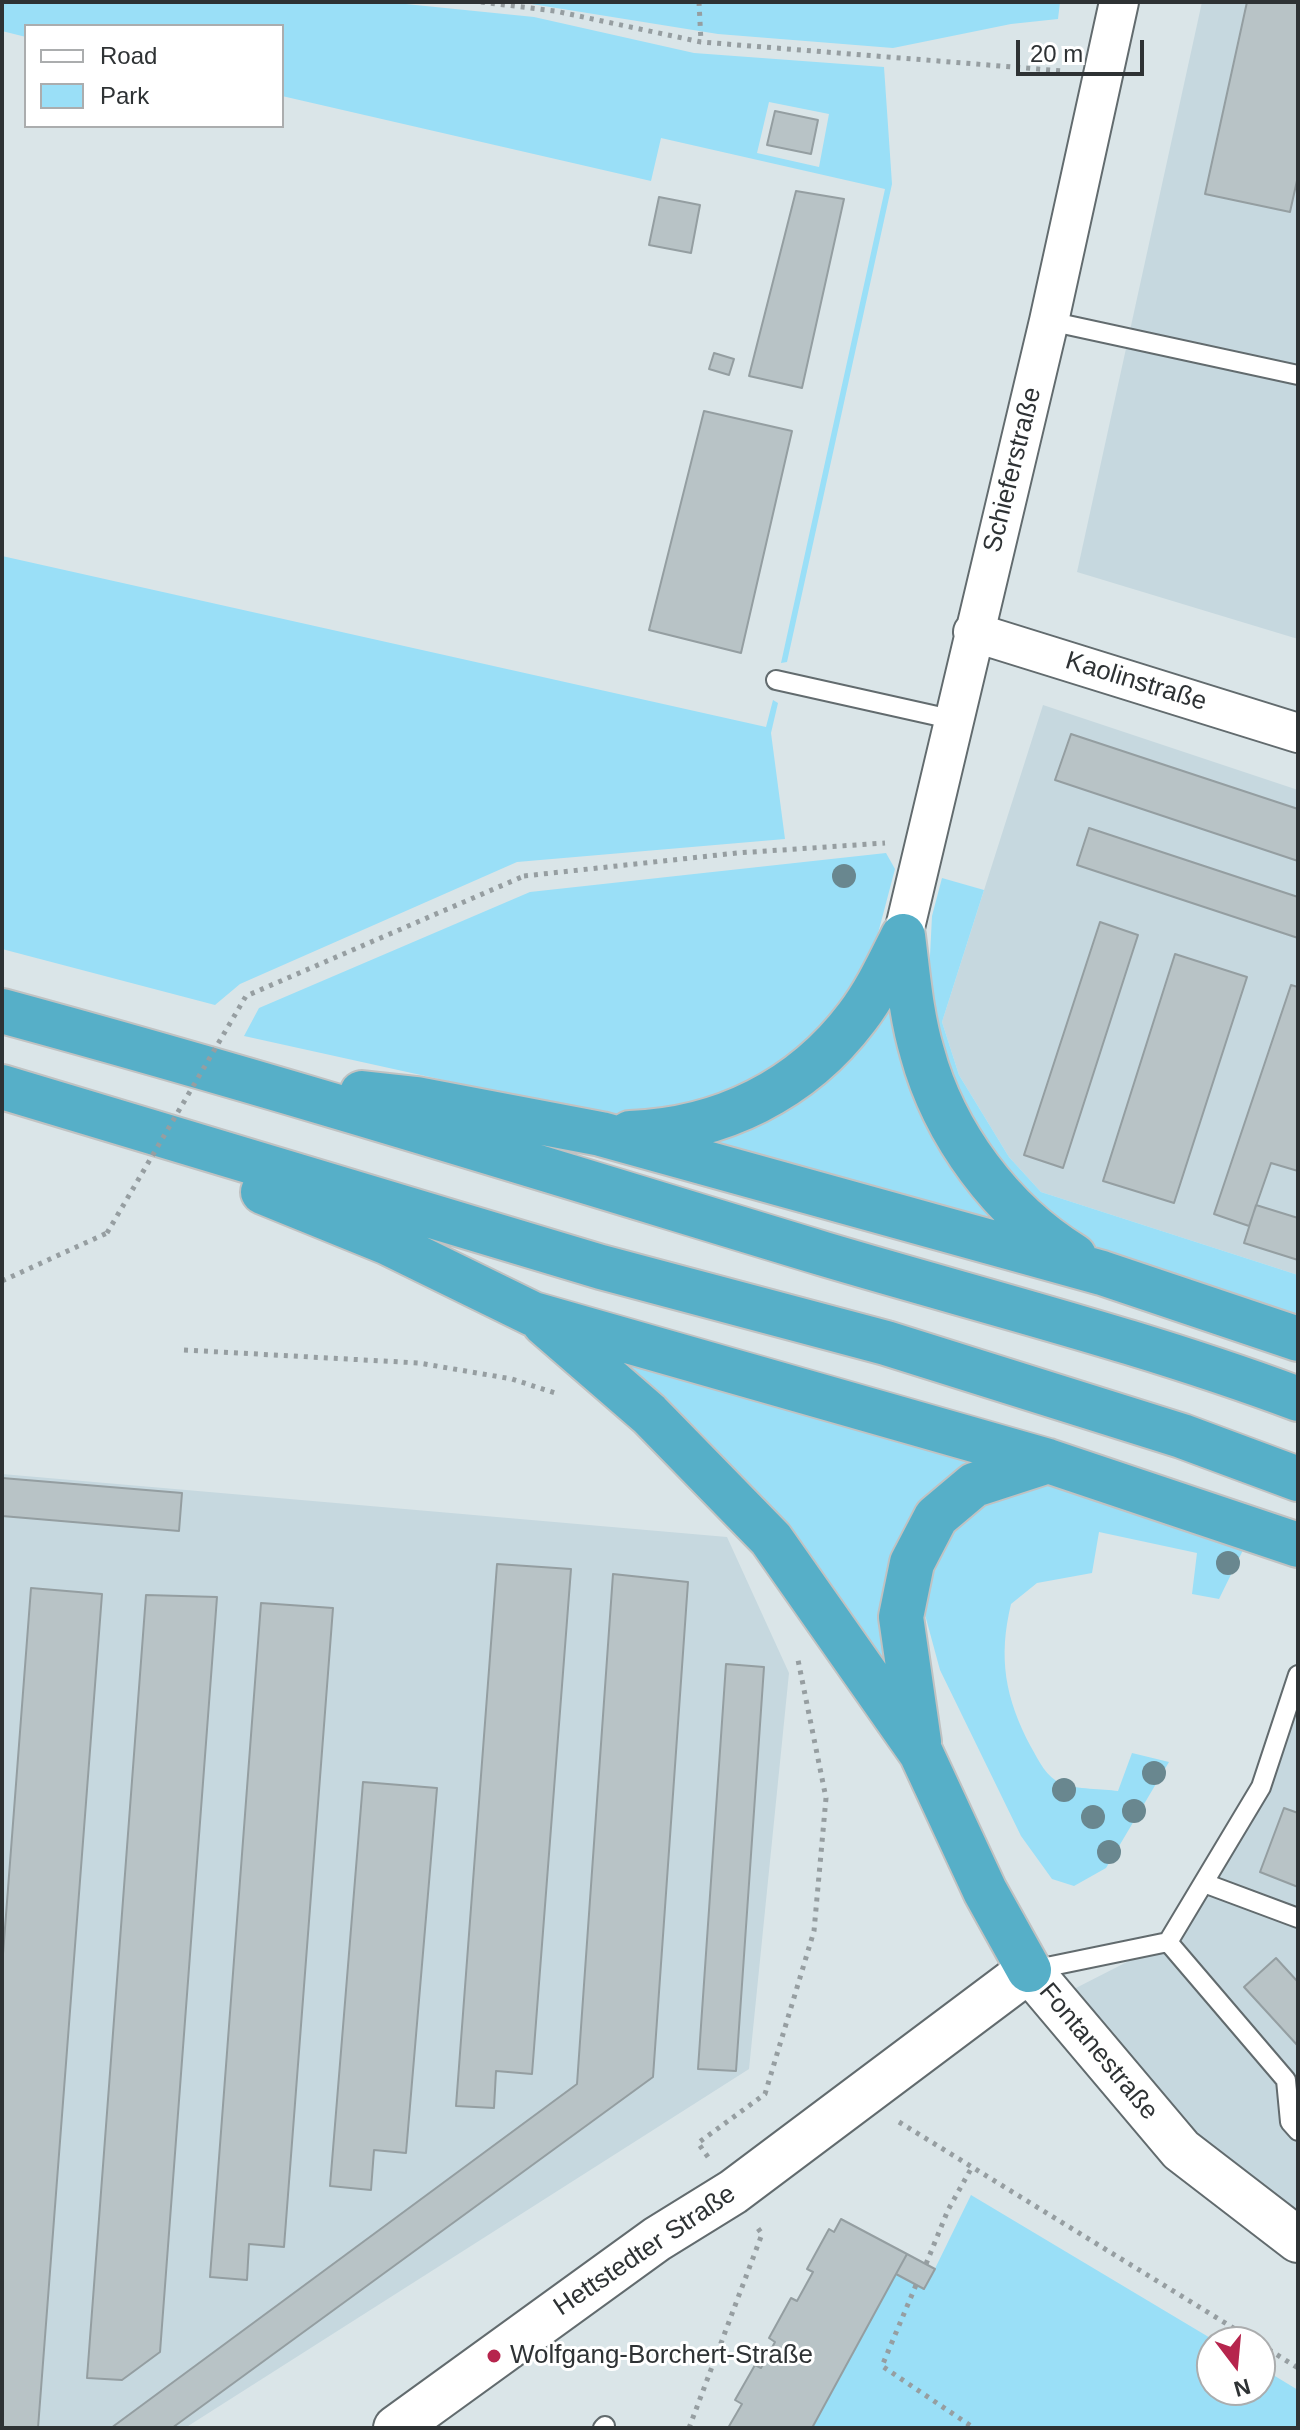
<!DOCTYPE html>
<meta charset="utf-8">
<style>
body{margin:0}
#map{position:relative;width:1300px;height:2430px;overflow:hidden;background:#dae5e8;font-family:Helvetica,sans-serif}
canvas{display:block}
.frame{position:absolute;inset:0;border:4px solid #2e3234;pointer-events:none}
.legend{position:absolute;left:24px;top:24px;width:260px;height:104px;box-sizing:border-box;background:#fff;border:2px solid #abadae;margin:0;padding:10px 14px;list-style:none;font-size:24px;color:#2e3234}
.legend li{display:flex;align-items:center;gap:16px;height:40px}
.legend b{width:40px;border:2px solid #abadae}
.north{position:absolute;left:1196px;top:2326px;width:80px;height:80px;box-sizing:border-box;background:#fff;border:2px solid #abadae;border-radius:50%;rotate:164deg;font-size:22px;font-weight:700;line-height:32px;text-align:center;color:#2e3234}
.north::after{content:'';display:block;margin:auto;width:28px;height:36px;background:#b6254d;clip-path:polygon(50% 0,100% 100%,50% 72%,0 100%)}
.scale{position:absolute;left:1016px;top:40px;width:128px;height:36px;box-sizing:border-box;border:4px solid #2e3234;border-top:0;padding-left:10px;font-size:24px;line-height:28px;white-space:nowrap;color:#2e3234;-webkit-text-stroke:6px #fff;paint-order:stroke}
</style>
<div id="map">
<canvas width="1300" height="2430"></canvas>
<div class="frame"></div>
<ul class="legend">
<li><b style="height:10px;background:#fff"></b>Road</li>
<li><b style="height:22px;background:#9adff7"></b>Park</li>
</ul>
<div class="north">N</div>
<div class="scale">20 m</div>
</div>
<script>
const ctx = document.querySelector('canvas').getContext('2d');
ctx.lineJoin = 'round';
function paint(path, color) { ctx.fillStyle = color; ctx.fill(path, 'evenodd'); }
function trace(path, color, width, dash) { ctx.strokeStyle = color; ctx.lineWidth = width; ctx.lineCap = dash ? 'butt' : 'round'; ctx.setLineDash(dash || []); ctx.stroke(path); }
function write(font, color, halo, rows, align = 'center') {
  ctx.font = font + ' Helvetica,sans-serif'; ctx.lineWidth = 6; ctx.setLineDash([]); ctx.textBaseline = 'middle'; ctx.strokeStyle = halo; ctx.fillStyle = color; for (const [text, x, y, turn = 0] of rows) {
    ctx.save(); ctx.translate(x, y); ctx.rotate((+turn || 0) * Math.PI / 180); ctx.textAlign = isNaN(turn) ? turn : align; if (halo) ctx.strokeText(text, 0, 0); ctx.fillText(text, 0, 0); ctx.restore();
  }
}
paint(new Path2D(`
 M1202,2H1298V639L1077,572Z
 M1043,705L1298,790V1275L1041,1192L1009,1157L959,1075L942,1022Z
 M2,1474L727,1537L789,1673L749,2069L185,2428H2Z
 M1298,1675V2240L1181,2150L1072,1990L1168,1941L1262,1784Z`), '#c6d8df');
paint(new Path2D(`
 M2,2H386L534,17L694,53L884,67L892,184L787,662L781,663L885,189L661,138L651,181L282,96V26H26V37L2,31ZM769,102L829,114L819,167L757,153Z
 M519,2H1060L1058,19L1011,24L893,48L718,34Z
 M2,556L766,727L773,700L778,703L771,733L785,839L517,862L240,984L215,1005L2,949Z
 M886,853L895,869L876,941L857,984L811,1047L736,1096L647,1117L593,1113L244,1036L259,1008L530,892Z
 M942,878L984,890L942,1022L959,1075L1009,1157L1041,1192L1298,1275V1319L1132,1262L1099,1248L1063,1228L1031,1203L959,1107L928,995L932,916Z
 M892,991L1008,1225L704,1147Z
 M615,1354L986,1458L965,1471L892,1685L771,1508L698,1430Z
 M1060,1484L1245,1546L1219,1599L1192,1594L1197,1553L1099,1532L1092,1573L1037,1583L1011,1604C998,1658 1005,1698 1031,1747C1039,1761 1046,1777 1062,1784C1076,1789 1103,1789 1118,1791L1132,1753L1169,1762L1106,1868L1074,1886L1052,1879L1021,1836L940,1670L924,1611L931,1577L945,1541L967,1518L1002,1493Z
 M971,2195L1217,2342H1212V2390H1260V2367L1298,2390V2428H812L896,2274L925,2289Z`), '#9adff7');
const building = new Path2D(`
 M1247,2H1298V176L1290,212L1205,194Z
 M775,111L818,120L811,154L767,145Z
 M796,191L844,199L802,388L749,376Z
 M659,197L700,205L691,253L649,245Z
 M714,353L734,359L729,375L709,369Z
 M704,411L792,431L741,653L649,630Z
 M1071,734L1298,809V861L1055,780Z
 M1089,828L1298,897V938L1077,865Z
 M1100,922L1138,935L1063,1168L1024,1155Z
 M1175,954L1247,977L1174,1203L1103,1181Z
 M1291,985L1298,987V1171L1271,1163L1249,1226L1214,1214Z
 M1256,1205L1298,1218V1260L1244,1243Z
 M2,1478L182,1493L179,1531L2,1516Z
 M497,1564L571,1569L532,2074L496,2071L494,2108L456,2106Z
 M613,1574L688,1582L653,2077L172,2428H111L577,2084Z
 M31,1588L102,1594L38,2428H2V1967Z
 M146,1595L217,1597L160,2352L122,2380L87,2378Z
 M261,1603L333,1608L284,2247L249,2244L247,2280L210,2277Z
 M726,1664L764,1667L736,2071L698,2069Z
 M363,1782L437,1788L406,2153L374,2150L371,2190L330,2186Z
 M1284,1808L1298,1813V1887L1260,1872Z
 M1276,1958L1298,1982V2046L1244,1987Z
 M841,2219L907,2254L896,2274L812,2428H728L742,2404L735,2400L755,2365L761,2368L775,2342L769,2338L791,2298L797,2301L813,2272L807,2269L829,2229L834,2232Z
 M907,2254L935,2269L924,2289L896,2274Z`);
paint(building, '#b8c3c6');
trace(building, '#949ea1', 2);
const service = new Path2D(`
 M1049,321L1298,375
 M776,680L955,720
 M1204,1883L1298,1918
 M1168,1942L1286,2080L1290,2122L1298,2131
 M1032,1970L1168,1942L1261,1787L1298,1675
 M603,2428L605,2426`);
const minor = new Path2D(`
 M973,632L1298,733
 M903,936L1049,321L1119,2`);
const tertiary = new Path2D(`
 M396,2428L657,2239L733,2192L1029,1970L1181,2150L1298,2240`);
const trunk = new Path2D(`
 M903,936C908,975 911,1015 922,1052C944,1134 1002,1212 1074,1256
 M2,1011C278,1086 550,1171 824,1254C982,1301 1143,1341 1298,1399
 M2,1087L601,1267L886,1343L1182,1436L1298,1479
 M362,1093L417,1099L601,1134L1102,1273L1298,1339
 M630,1133C721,1130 802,1090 857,1017C876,992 889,964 903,936
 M263,1192L386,1242L533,1314L1048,1461L1298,1545
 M544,1323L649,1414L771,1539L921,1753L985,1891L1029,1970
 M919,1742L901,1617L912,1563L936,1517L974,1485L1048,1461`);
trace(service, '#626b6e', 22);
trace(minor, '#626b6e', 42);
trace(tertiary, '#626b6e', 48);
trace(trunk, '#c0c2c2', 48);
trace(new Path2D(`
 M481,2L555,11L701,42L1063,71
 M699,2L701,42
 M524,876L737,853L885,843
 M2,1281L107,1233
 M184,1350L419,1363L512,1379L555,1393
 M899,2122L1256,2342
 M708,2157L698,2143L765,2094L814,1931L826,1798L797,1655
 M926,2264L948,2210L972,2167
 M916,2285L882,2366L974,2428
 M1260,2344L1298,2368
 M689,2428L762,2234L757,2227`), '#969ea1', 5, [4, 6]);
trace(service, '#fff', 18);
trace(minor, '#fff', 38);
trace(tertiary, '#fff', 44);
trace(trunk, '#56afc8', 44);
trace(new Path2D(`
 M107,1233L246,996L524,876`), '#969ea1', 5, [4, 6]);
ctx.fillStyle = '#69878f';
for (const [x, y] of [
 [844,876],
 [1228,1563],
 [1154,1773],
 [1064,1790],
 [1134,1811],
 [1093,1817],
 [1109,1852]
]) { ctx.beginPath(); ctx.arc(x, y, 12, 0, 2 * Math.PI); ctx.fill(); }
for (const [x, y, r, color] of [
 [494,2356,8,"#b6254d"]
]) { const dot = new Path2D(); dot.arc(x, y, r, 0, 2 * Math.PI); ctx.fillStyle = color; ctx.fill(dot); trace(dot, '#fff', 3); }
write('26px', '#2e3234', '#fff', [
 ["Schieferstraße",1013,470,-76],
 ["Kaolinstraße",1136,682,17],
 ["Fontanestraße",1098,2052,50],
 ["Hettstedter Straße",645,2251,-34]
]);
write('26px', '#2e3234', '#fff', [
 ["Wolfgang-Borchert-Straße",510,2356]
], 'left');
</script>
